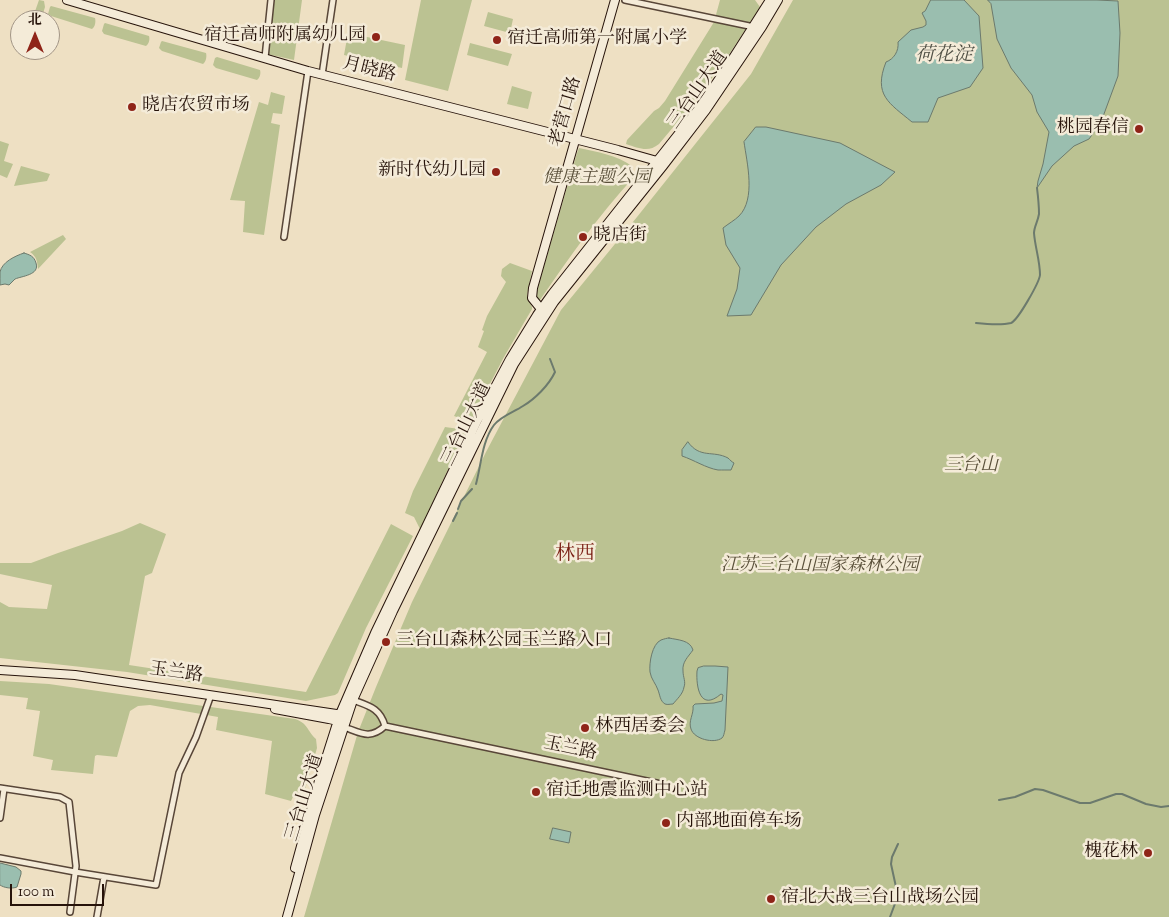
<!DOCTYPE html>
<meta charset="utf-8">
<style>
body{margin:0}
#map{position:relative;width:1169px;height:917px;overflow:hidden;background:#eee0c3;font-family:"Sorts Mill Goudy","Noto Serif SC",serif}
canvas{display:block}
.north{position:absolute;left:10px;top:10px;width:50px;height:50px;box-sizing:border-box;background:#f4ebd8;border:1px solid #a29586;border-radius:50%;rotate:0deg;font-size:14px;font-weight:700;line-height:20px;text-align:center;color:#26130a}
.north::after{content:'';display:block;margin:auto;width:18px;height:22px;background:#8f2418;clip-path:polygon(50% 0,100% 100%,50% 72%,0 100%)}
.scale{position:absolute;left:10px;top:884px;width:94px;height:22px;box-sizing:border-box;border:2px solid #26130a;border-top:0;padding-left:6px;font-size:15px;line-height:18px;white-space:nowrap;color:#26130a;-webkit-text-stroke:4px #f4ebd8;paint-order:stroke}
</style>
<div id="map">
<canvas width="1169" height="917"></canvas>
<div class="north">北</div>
<div class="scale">100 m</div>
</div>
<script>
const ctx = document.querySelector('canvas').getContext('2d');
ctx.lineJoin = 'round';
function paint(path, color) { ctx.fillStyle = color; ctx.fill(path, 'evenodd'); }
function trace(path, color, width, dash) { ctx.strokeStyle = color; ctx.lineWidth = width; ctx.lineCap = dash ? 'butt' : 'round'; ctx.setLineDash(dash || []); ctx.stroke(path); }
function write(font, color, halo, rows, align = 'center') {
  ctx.font = font + ' "Sorts Mill Goudy","Noto Serif SC",serif'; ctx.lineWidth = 5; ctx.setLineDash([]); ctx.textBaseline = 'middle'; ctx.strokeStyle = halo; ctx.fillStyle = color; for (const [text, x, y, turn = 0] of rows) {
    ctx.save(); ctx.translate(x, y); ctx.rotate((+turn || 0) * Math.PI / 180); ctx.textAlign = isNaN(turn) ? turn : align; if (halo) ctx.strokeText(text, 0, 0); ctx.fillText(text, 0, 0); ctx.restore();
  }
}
paint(new Path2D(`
 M39,0L44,1L45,7L41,20H32Z
 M273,0H302L294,60L267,54Z
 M421,0H472L448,91L405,80Z
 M720,0H755L760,7L730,53L696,100L659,144C648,153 639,148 626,144L627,140L654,111L659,108L665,101L714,22Z
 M793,0H1169V917H304L358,732L376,687L412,602L486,452L561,310L637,217L751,74Z
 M51,6L95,18C96,22 95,27 92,29L51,16L48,14L50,7Z
 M488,12L513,19L510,33L484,26Z
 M105,23L149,36C150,39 149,44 146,46L104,34L102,31L104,24Z
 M348,33L405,45L402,68L344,55Z
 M162,41L206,53C207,56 206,62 203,64L162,51L159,48L161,42Z
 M470,43L512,54L508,66L467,55Z
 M217,57L260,70C261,73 260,78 257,80L216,68L213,65L215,58Z
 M512,86L532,92L528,109L507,104Z
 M271,92L285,96L282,114L273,113L271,123L280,125L264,235L243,232L245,201L230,200L259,102L268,105Z
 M0,141L9,144L4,161L13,164L7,178L0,175Z
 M579,148C598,152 616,155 632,166L633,178C598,216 569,258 540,300H537L535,297L577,153Z
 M21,166L50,174L47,181L14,186Z
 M63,235L66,239L38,269C37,261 37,257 30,252Z
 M510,263L532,271L527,295L532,307V309L504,357L471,420L468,421L454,416L487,352L478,347L484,331L482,330L487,316L506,282L501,276L502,269Z
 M445,427L459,429L466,431L420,529L414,517L405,513L413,491Z
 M140,523L166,534L152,573L145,576L129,665L306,692L391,524L413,536L366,628L338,693L335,695L306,701L127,672L0,658V602L9,607L47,609L52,585L0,574V563H31L58,553L122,531Z
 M0,681L49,684L295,719C308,723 307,731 316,739L317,748L302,800L293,797L291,801L265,794L272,741L216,730L218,717L150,705L138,706L130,711L117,757L97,755L95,756L93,774L51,770L53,760L33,756L40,711L26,709L28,698L0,695Z`), '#bbc292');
const water = new Path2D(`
 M931,0H964L979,16L983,68L970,87L938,98L928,122H912C889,103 873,95 886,62C894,59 899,51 898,42L911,30L923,27L926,25V21L922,13L925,11Z
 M988,0H1097L1118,1L1120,33L1118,76L1101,122L1089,139L1074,146L1052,166L1037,188L1038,181L1043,164L1049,132L1037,112L1032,95L1011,68L997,39L991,4Z
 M756,127H766L840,143L895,172L881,185L846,204L816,227L781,265L751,315L727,316L737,289L740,268L726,245L723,228C728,224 735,220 739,216C756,199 747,163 744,142Z
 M24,253C30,255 34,256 36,263C40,275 22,276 15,279C13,281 11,283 9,285L5,284L0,285C0,281 0,276 0,272C2,262 15,256 24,253Z
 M688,442C700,459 713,450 728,458C730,460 732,462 734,463L731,470C727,470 723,470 718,470C706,468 694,460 682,456V450Z
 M669,638C678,640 690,640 693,650C688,657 682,662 683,671C683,677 686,682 684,687C683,694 677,699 673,704C670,704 668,705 665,704C660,701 660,695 658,690C656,684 651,679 650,672C649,663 652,644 661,640C664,639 667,638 669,638Z
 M704,666H715L728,667L725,730C724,733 724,736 722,738C714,744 694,739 691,729C688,721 694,714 693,706L695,704L714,703L722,701L723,695L721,694C700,712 696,687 697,671L698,668Z
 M553,828L571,832L569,843L550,839Z
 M0,863L16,867L21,871V874L17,887C12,889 4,888 0,885Z`);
paint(water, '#9abeaf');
trace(water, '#6c7a6d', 1);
trace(new Path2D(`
 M976,323C985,324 1003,325 1011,323C1018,320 1039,283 1040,275C1040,261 1035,247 1034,233C1034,227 1038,221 1039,214C1039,206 1038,196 1037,188
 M476,484C481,466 482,441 494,425C501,416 514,412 523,406C535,399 549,385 555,372L550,359
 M458,509L461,501L472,489
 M453,521L457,513
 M999,800L1015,797L1035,789L1043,790L1080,803H1090L1116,794H1122L1146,804L1161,807L1169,806
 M890,917L896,901V887L891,864L892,857L898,844`), '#6c7a6d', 2);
const street = new Path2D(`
 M625,0L754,27
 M265,58L271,0
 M322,75L333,0
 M284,237L308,71
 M385,726L661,784
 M344,727C361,733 370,740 385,726C380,708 369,706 353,700
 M0,788L60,797L69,802L76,866L70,912
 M0,818L4,789
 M0,858L75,872L156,885L179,773L196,737L211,695
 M97,917L104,877`);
const secondary = new Path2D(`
 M67,0L308,71L618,150L657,161L660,163
 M545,311L541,309L532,298L533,288L615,0
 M0,670L75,675L343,715
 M275,709L329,719L342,722
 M295,868L320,777L340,714L375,633L478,419L510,359L537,315L552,294L699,108L728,66L770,0
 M287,917L315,815L353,700L393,611L514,364L554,302L663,166L706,110L762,27L778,0`);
trace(street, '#584638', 8);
trace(secondary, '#26130a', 10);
trace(street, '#f4ebd8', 5);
trace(secondary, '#f4ebd8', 8);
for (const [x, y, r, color] of [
 [376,37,5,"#8f2418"],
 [497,40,5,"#8f2418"],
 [132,107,5,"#8f2418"],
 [1139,129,5,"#8f2418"],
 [496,172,5,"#8f2418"],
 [583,237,5,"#8f2418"],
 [386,642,5,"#8f2418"],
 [585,728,5,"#8f2418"],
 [536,792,5,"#8f2418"],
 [666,823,5,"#8f2418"],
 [1148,853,5,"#8f2418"],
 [771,899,5,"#8f2418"]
]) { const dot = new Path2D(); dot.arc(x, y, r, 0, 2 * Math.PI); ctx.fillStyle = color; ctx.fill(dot); trace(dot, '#f4ebd8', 2); }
write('18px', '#26130a', '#f4ebd8', [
 ["宿迁高师附属幼儿园",366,37,"right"],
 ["宿迁高师第一附属小学",507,40],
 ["晓店农贸市场",142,107],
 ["桃园春信",1129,129,"right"],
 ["新时代幼儿园",486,172,"right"],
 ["晓店街",593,237],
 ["三台山森林公园玉兰路入口",396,642],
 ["林西居委会",595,728],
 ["宿迁地震监测中心站",546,792],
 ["内部地面停车场",676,823],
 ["槐花林",1138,853,"right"],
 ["宿北大战三台山战场公园",781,899]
], 'left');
write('18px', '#26130a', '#f4ebd8', [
 ["月晓路",369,71,14],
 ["三台山大道",699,91,-55],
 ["老营口路",567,112,-74],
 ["三台山大道",468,425,-64],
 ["玉兰路",176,674,8],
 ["玉兰路",570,750,12],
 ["三台山大道",306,798,-73]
]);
write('italic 18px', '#5a503a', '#f4ebd8', [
 ["健康主题公园",597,179],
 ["三台山",971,467],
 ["江苏三台山国家森林公园",820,567]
]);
write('italic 19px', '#4f4f44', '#f4ebd8', [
 ["荷花淀",944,57]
]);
write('20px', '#7a1f14', '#f4ebd8', [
 ["林西",575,556]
]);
</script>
